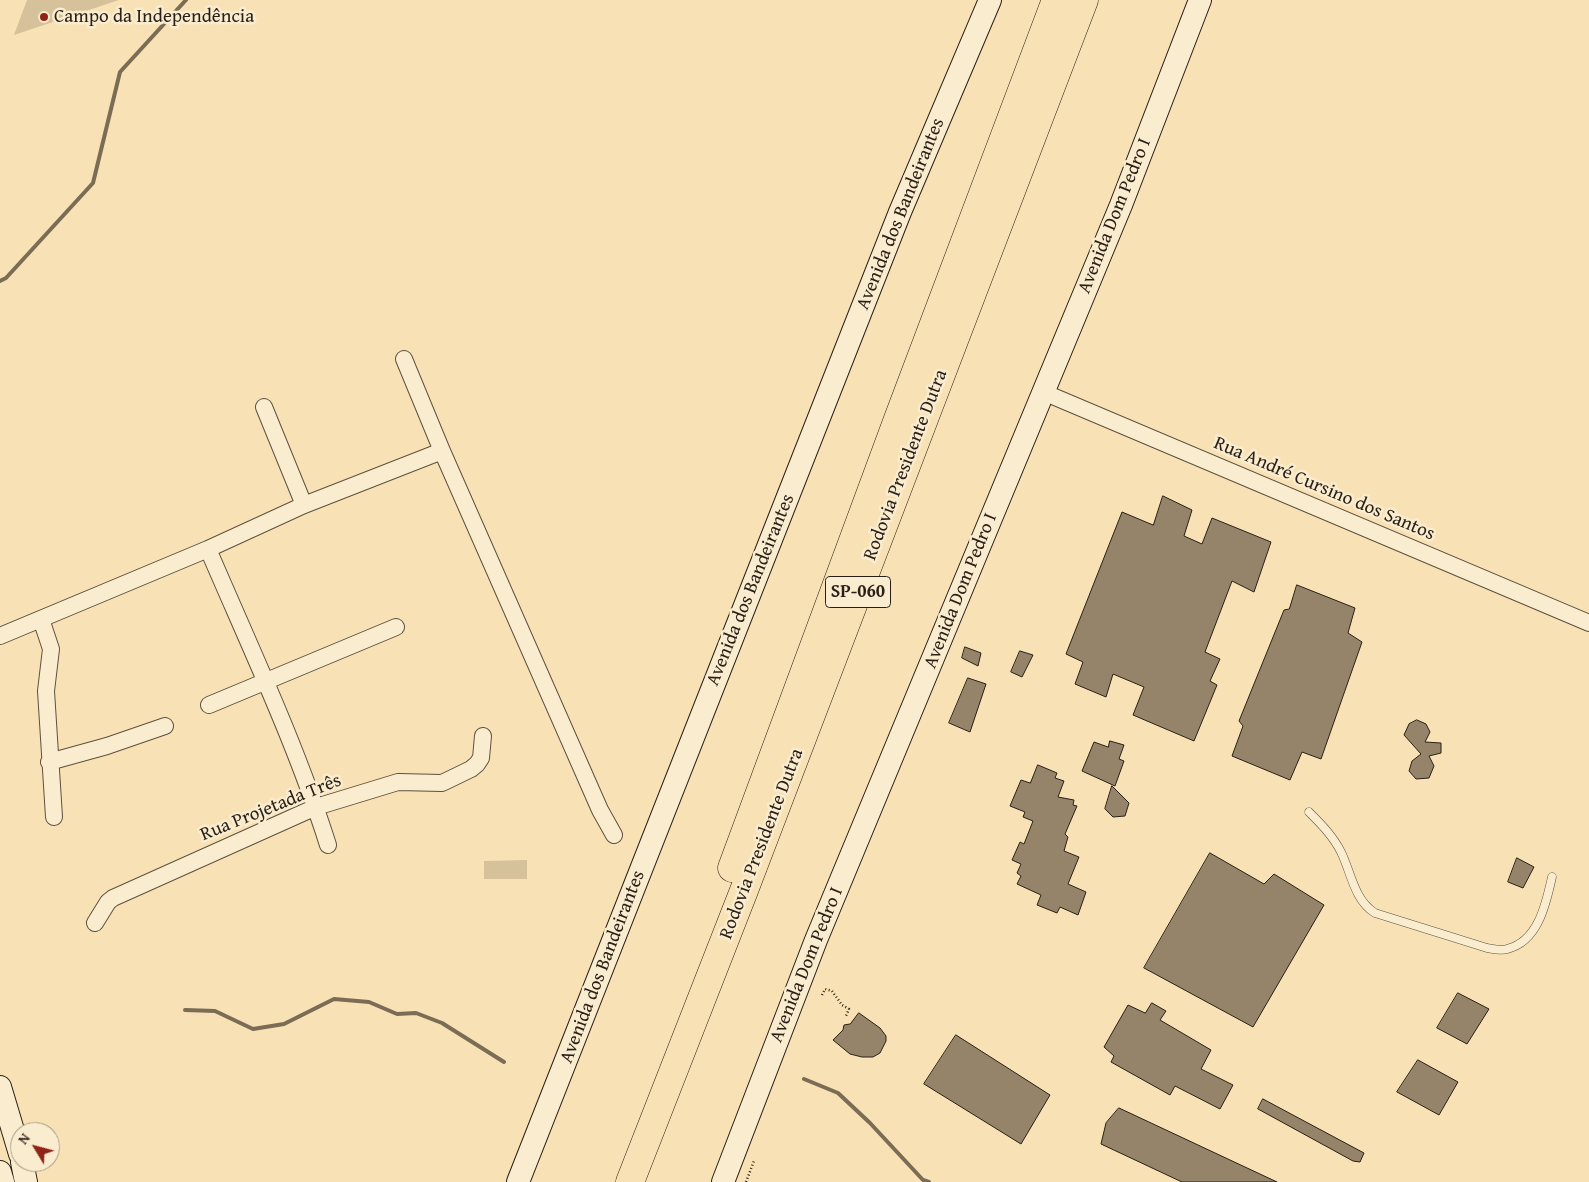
<!DOCTYPE html>
<meta charset="utf-8">
<style>
body{margin:0}
#map{position:relative;width:1589px;height:1182px;overflow:hidden;background:#f8e2b5;font-family:"Gentium Book Plus",serif}
canvas{display:block}
.north{position:absolute;left:10px;top:1122px;width:50px;height:50px;box-sizing:border-box;background:#faeccf;border:1px solid #a69a85;border-radius:50%;rotate:307deg;font-size:14px;font-weight:700;line-height:20px;text-align:center;color:#291f16}
.north::after{content:'';display:block;margin:auto;width:18px;height:22px;background:#8f2418;clip-path:polygon(50% 0,100% 100%,50% 72%,0 100%)}
</style>
<div id="map">
<canvas width="1589" height="1182"></canvas>
<div class="north">N</div>
</div>
<script>
const ctx = document.querySelector('canvas').getContext('2d');
ctx.lineJoin = 'round';
function paint(path, color) { ctx.fillStyle = color; ctx.fill(path, 'evenodd'); }
function trace(path, color, width, dash) { ctx.strokeStyle = color; ctx.lineWidth = width; ctx.lineCap = dash ? 'butt' : 'round'; ctx.setLineDash(dash || []); ctx.stroke(path); }
function write(font, color, halo, rows, align = 'center') {
  ctx.font = font + ' "Gentium Book Plus",serif'; ctx.lineWidth = 5; ctx.setLineDash([]); ctx.textBaseline = 'middle'; ctx.strokeStyle = halo; ctx.fillStyle = color; for (const [text, x, y, turn = 0] of rows) {
    ctx.save(); ctx.translate(x, y); ctx.rotate((+turn || 0) * Math.PI / 180); ctx.textAlign = isNaN(turn) ? turn : align; if (halo) ctx.strokeText(text, 0, 0); ctx.fillText(text, 0, 0); ctx.restore();
  }
}
paint(new Path2D(`
 M27,0H119L14,35Z
 M527,860V879H484V861Z`), '#d5c19a');
trace(new Path2D(`
 M0,281L6,278L93,183L120,72L186,0
 M185,1010L215,1011L253,1029L284,1024L334,999L369,1002L397,1014L416,1013L442,1023L504,1062
 M804,1079L838,1093L870,1123L923,1180L929,1182`), '#7b6c55', 4);
const building = new Path2D(`
 M1163,496L1192,510L1184,536L1202,544L1212,518L1271,542L1254,592L1232,581L1205,652L1220,659L1210,681L1217,685L1194,741L1133,715L1144,687L1113,674L1106,697L1075,684L1083,662L1066,654L1122,512L1153,525Z
 M1297,585L1355,608L1348,633L1362,642L1321,759L1302,752L1290,780L1232,756L1243,726L1239,721L1284,610L1289,609Z
 M965,647L981,653L978,666L962,658Z
 M1020,651L1033,655L1022,677L1011,672Z
 M968,678L986,684L970,732L949,723Z
 M1417,720L1426,724L1430,732L1425,742L1441,743V753L1429,756L1434,766L1429,778L1416,779L1409,771L1412,761L1421,754L1404,735L1409,724Z
 M1110,741L1124,745L1119,759L1124,761L1115,786L1082,771L1094,742L1108,747Z
 M1038,765L1057,773L1055,778L1064,781L1058,797L1074,800L1073,805L1077,806L1065,834L1068,837L1064,851L1079,857L1068,884L1086,892L1078,915L1060,907L1057,913L1037,905L1041,895L1017,884L1021,876L1017,873L1021,864L1012,860L1020,842L1024,844L1033,821L1023,817L1025,812L1010,806L1021,780L1030,783Z
 M1112,786L1129,803L1125,816L1113,817L1105,809Z
 M1210,853L1264,884L1274,874L1324,905L1253,1027L1144,968Z
 M1517,858L1534,867L1523,888L1508,882Z
 M1458,993L1489,1009L1467,1044L1437,1028Z
 M1152,1003L1166,1011L1160,1020L1211,1050L1201,1069L1233,1085L1220,1109L1175,1086L1170,1095L1111,1062L1114,1056L1104,1047L1128,1005L1145,1013Z
 M859,1013L880,1028L886,1036V1041L880,1053L873,1057H862L850,1054L833,1040L843,1030L844,1025L850,1024Z
 M956,1035L1050,1095L1021,1144L924,1084Z
 M1418,1060L1458,1082L1439,1115L1397,1092Z
 M1263,1099L1364,1153L1360,1162L1353,1161L1258,1109Z
 M1119,1108L1277,1182H1182L1101,1144L1106,1123Z`);
paint(building, '#958469');
trace(building, '#291f16', 1);
const lane = new Path2D(`
 M1309,812C1321,824 1333,836 1341,852C1351,872 1354,900 1375,913L1487,948C1493,949 1501,951 1507,949C1538,942 1546,904 1552,877`);
const street = new Path2D(`
 M404,359L442,451L600,810L614,835
 M1043,392L1589,623
 M264,407L304,505
 M208,549C250,647 296,744 328,845
 M41,619L51,649L46,691L54,817
 M0,636L208,549L304,505L442,451
 M209,705L396,627
 M49,762L107,746L165,726
 M95,923L108,902L113,898L316,807L398,782L442,783L471,769L477,764L481,758L483,736`);
const secondary = new Path2D(`
 M0,1087L20,1154
 M22,1162L26,1182
 M0,1172L3,1182
 M518,1182L900,212L990,0
 M723,1182L816,940L1121,205L1200,0`);
const highway = new Path2D(`
 M732,868L898,419L1056,0
 M630,1182L743,893L1084,0`);
trace(lane, '#5d503e', 9);
trace(street, '#5d503e', 18);
trace(secondary, '#291f16', 24);
trace(highway, '#291f16', 29);
trace(new Path2D(`
 M822,995L825,989L832,991L842,1005L849,1009L845,1018
 M746,1182L754,1161`), '#291f16', 2.5, [1, 2.5]);
trace(lane, '#faeccf', 8);
trace(street, '#faeccf', 16);
trace(secondary, '#faeccf', 22);
trace(highway, '#f8e2b5', 28);
for (const [x, y, r, color] of [
 [44,17,5,"#8f2418"]
]) { const dot = new Path2D(); dot.arc(x, y, r, 0, 2 * Math.PI); ctx.fillStyle = color; ctx.fill(dot); trace(dot, '#faeccf', 2); }
for (const [x, y, w] of [
 [858,592,65]
]) { const box = new Path2D(); box.roundRect(x - w / 2, y - 15.5, w, 31, 4); ctx.fillStyle = '#faeccf'; ctx.fill(box); trace(box, '#291f16', 1); }
write('bold 18px', '#291f16', null, [
 ["SP-060",858,592]
]);
write('19px', '#291f16', '#faeccf', [
 ["Campo da Independência",54,17]
], 'left');
write('19px', '#291f16', '#faeccf', [
 ["Avenida dos Bandeirantes",901,214,-68],
 ["Avenida Dom Pedro I",1115,216,-68],
 ["Rodovia Presidente Dutra",906,465,-69],
 ["Rua André Cursino dos Santos",1324,489,23],
 ["Avenida dos Bandeirantes",751,590,-68],
 ["Avenida Dom Pedro I",961,591,-68],
 ["Rua Projetada Três",271,808,-22],
 ["Rodovia Presidente Dutra",762,844,-69],
 ["Avenida Dom Pedro I",807,965,-68],
 ["Avenida dos Bandeirantes",603,967,-69]
]);
</script>
